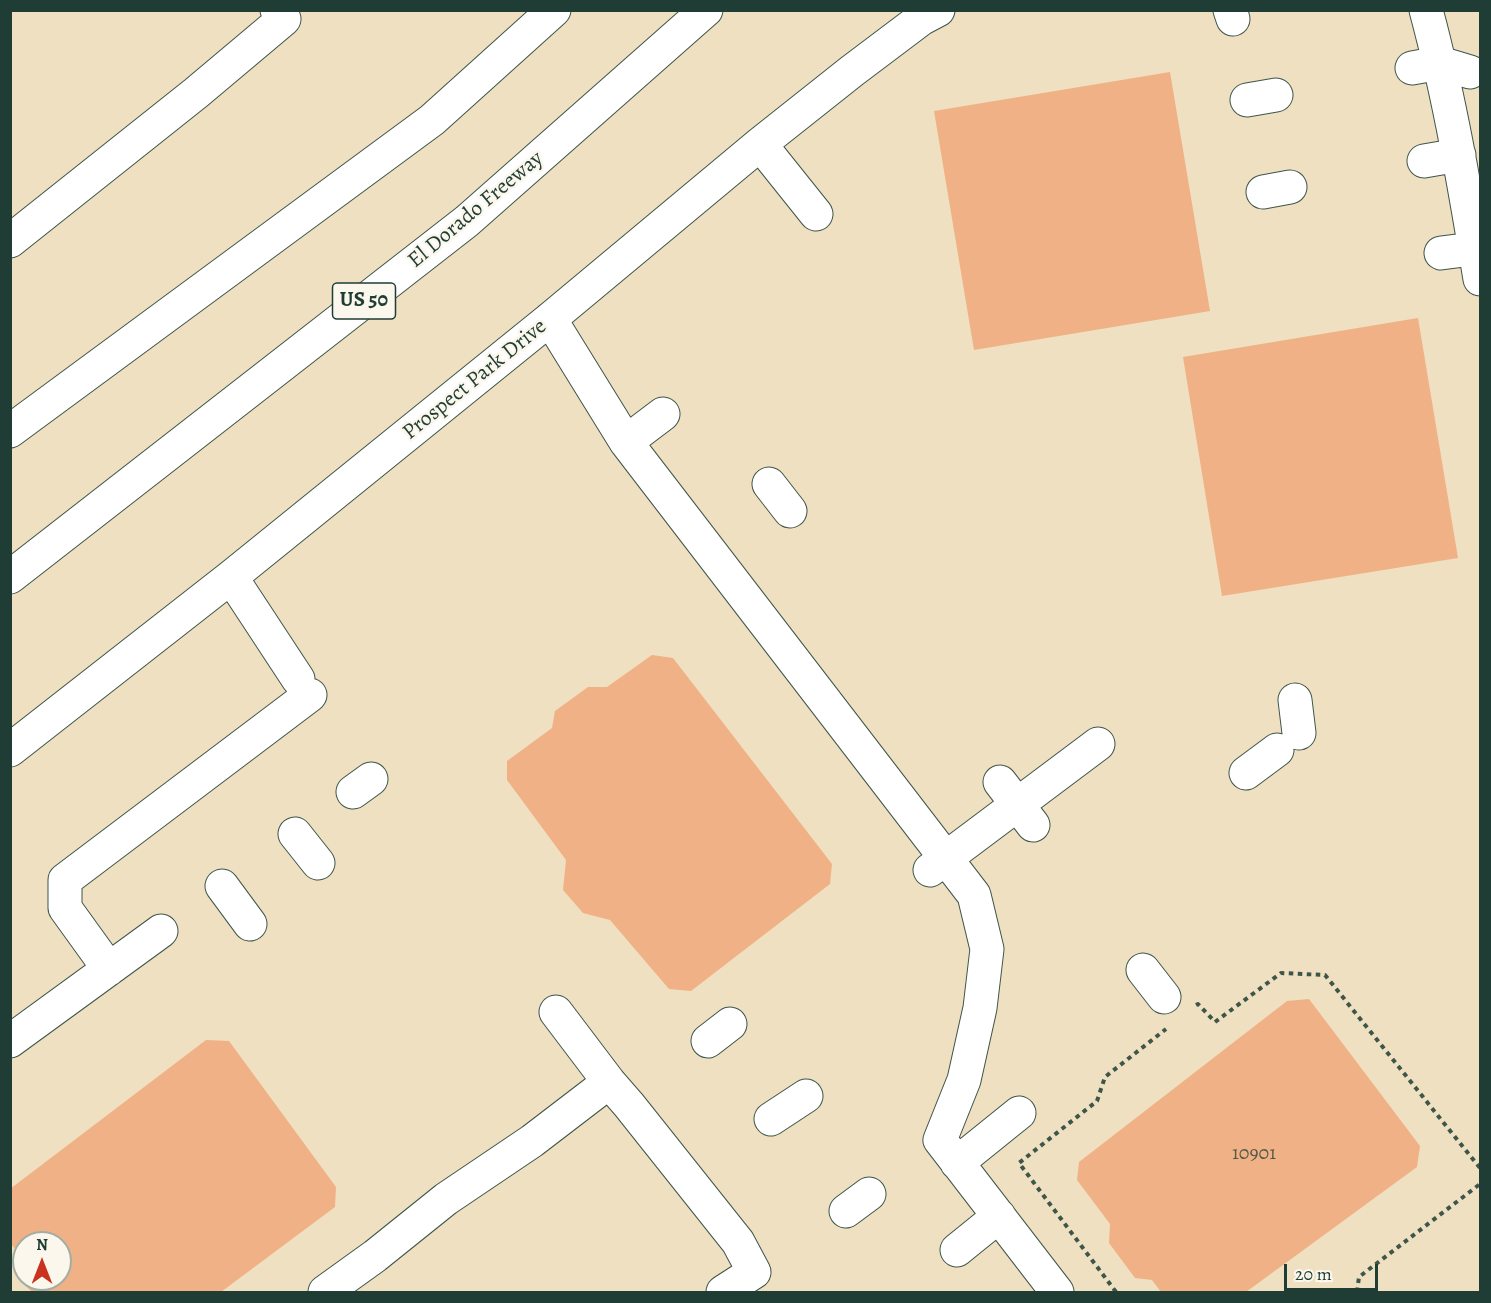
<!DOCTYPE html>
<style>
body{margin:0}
#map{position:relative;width:1491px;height:1303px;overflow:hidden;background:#eee0c0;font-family:Alegreya,serif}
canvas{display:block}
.frame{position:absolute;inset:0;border:12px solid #1f3d34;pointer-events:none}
.north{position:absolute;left:12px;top:1231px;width:60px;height:60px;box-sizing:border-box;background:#fbf7ec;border:2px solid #a3ada2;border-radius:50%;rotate:0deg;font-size:16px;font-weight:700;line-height:24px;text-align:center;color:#1f3d34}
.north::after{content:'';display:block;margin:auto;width:21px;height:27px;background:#c8321e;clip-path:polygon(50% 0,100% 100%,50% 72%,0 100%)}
.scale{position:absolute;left:1284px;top:1264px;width:94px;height:27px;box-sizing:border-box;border:3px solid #1f3d34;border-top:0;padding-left:8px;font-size:18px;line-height:21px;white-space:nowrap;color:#1f3d34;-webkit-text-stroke:4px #fbf7ec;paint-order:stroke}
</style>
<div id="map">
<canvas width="1491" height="1303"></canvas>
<div class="frame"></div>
<div class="north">N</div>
<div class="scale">20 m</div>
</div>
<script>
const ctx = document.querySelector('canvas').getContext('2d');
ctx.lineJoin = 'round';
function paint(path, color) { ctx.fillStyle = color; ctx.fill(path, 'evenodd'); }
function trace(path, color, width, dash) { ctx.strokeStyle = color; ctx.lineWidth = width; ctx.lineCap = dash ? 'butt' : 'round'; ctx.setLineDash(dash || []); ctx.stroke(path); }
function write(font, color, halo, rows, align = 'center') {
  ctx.font = font + ' Alegreya,serif'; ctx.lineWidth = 5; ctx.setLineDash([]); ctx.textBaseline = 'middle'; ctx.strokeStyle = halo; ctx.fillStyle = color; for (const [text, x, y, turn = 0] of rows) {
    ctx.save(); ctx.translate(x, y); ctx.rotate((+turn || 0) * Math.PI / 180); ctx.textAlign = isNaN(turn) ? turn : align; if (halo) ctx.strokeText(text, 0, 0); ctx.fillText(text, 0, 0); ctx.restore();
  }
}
paint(new Path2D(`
 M1170,72L1210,311L974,350L934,111Z
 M1418,318L1458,558L1222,596L1183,357Z
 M652,655L673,658L832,864L830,884L691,991L669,989L610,920L583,913L563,890L566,860L507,780V761L552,728L555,711L588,687H607Z
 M1309,999L1420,1146L1417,1167L1246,1292H1161L1152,1280L1135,1278L1109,1243L1110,1224L1077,1180L1079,1162L1287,1001Z
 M206,1040L229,1041L336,1187L335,1207L221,1292H32L26,1286L27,1279H60V1243H24V1259L10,1243V1189Z`), '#f1b186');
const minor = new Path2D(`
 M1230,10L1233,19
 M1426,10C1450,99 1465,189 1480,279
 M1412,68L1440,63L1470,72
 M1247,100L1276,95
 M760,144L816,214
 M1424,161L1459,155
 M1263,192L1290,187
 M10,241L196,93L284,19L277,10
 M1441,253L1480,248
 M550,319L626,442L974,895L987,949L980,1008L964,1080L940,1140L1057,1292
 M626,442L663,414
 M769,484L790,511
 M231,577L298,679
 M1295,700L1299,733
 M10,750L231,577L550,319L760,144L852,71L921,19L938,10
 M1246,773L1277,750
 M1000,782L1033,825
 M353,792L371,779
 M295,834L318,863
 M930,870L1098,744
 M222,886L250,924
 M109,969L65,908V880L310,695
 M1143,970L1164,997
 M556,1012L609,1082L629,1105L738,1242L754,1272L723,1292
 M10,1041L161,931
 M708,1041L730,1024
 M771,1119L806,1096
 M957,1163L1019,1113
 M846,1211L869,1194
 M957,1250L999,1216
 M325,1292L375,1256L446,1199L532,1141L609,1082`);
const highway = new Path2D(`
 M10,431L432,120L554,10
 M10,577L467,221L706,10`);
trace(minor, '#3e5549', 35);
trace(highway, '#3e5549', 35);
trace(new Path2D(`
 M1196,1005L1198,1004L1215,1022L1281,973L1325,975L1480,1168
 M1116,1292L1019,1163L1097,1101L1105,1077L1166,1029
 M1357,1292L1359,1277L1480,1184`), '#3e5549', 4, [4.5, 4.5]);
trace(minor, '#fff', 33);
trace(highway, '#fff', 33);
write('20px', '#545a48', null, [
 ["10901",1254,1154]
]);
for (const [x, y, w] of [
 [364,301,63]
]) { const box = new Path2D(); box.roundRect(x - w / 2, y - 18, w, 36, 4.5); ctx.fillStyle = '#fbf7ec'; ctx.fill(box); trace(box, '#1f3d34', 1.5); }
write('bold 21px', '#1f3d34', null, [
 ["US 50",364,301]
]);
write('22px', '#1f3d34', '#fbf7ec', [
 ["El Dorado Freeway",476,210,-40],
 ["Prospect Park Drive",475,380,-39]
]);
</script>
